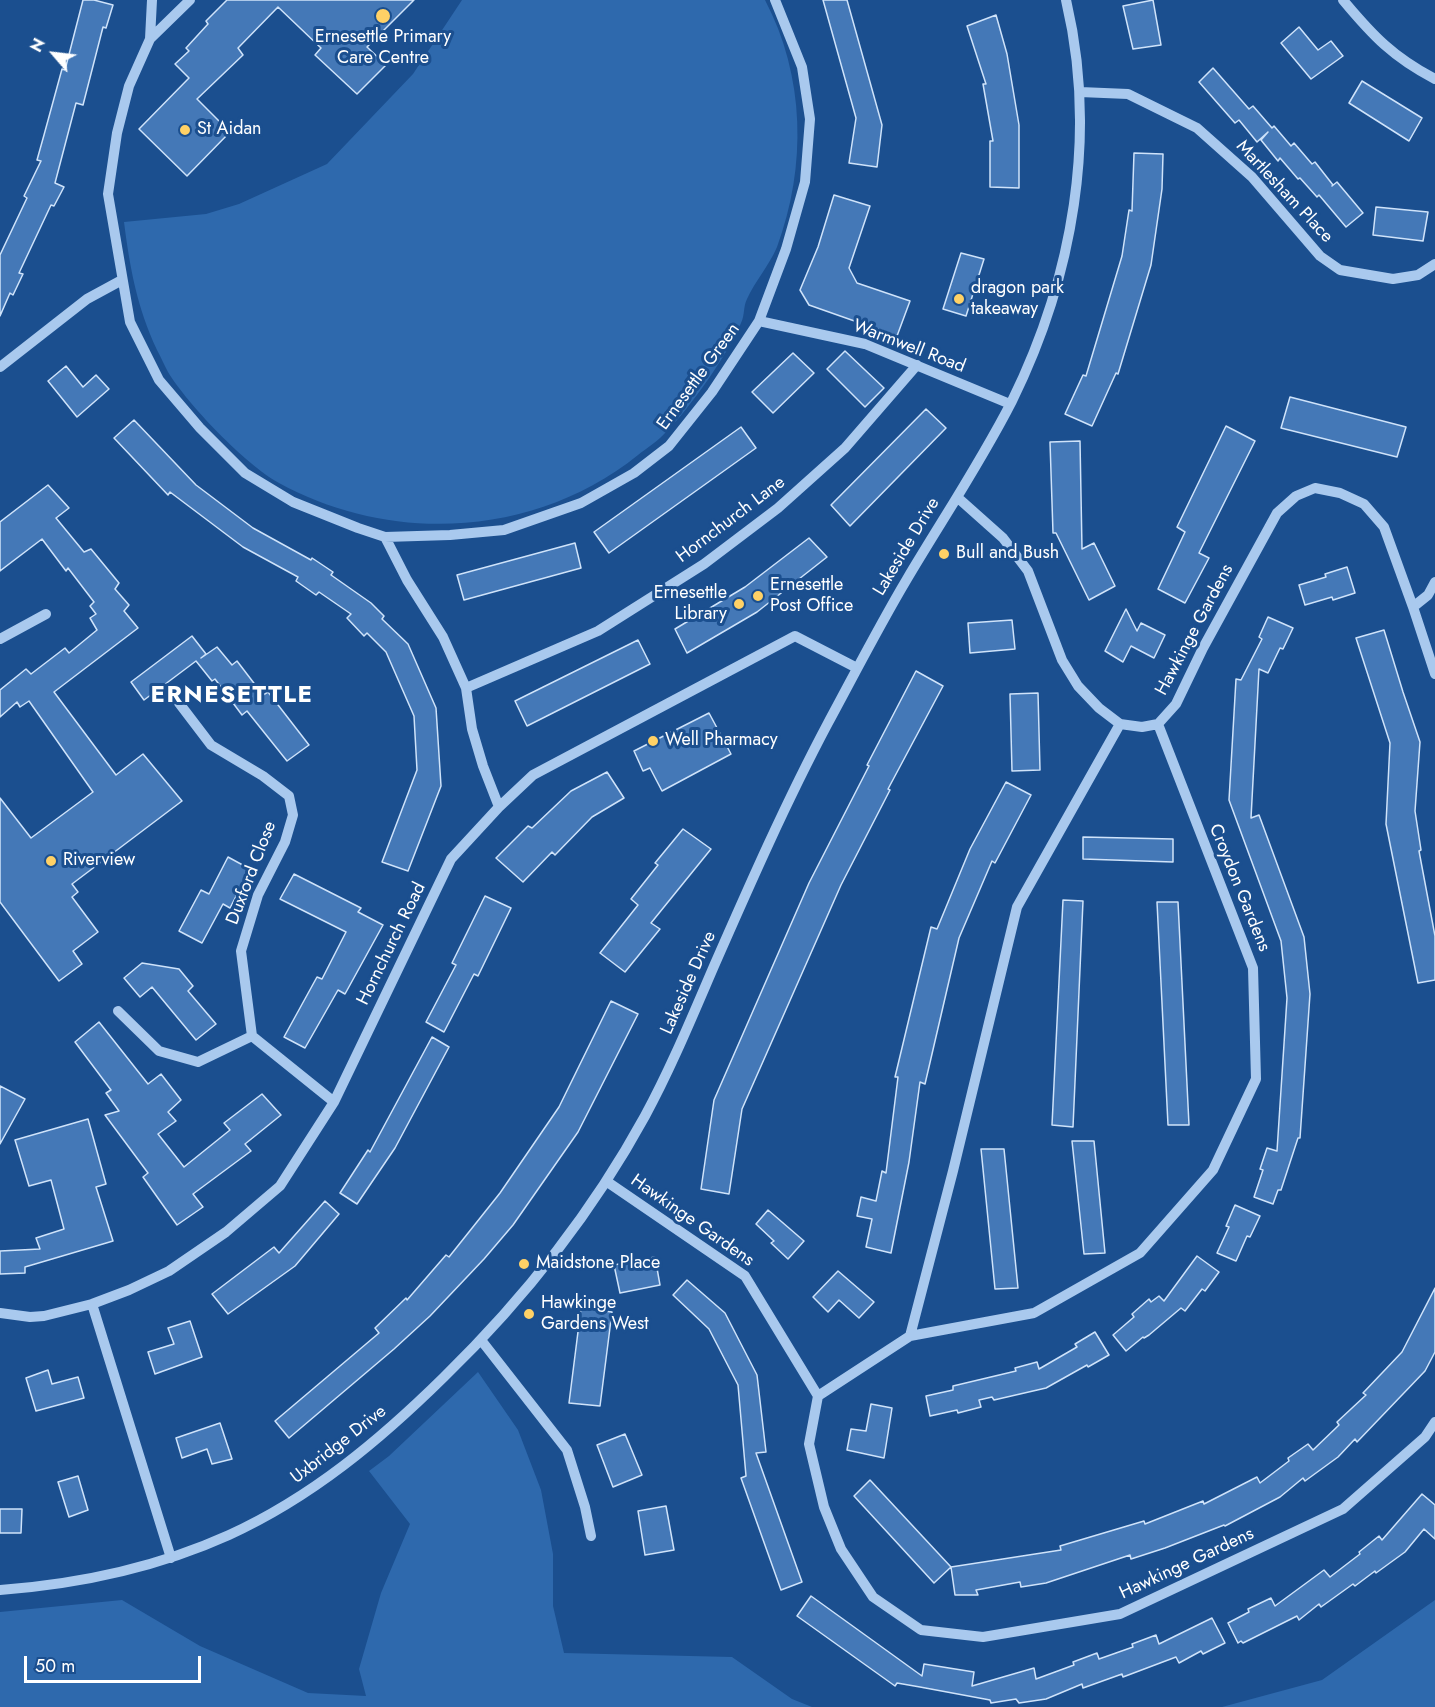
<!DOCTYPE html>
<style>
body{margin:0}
#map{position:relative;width:1435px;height:1707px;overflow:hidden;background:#1b4f8f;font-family:Jost,sans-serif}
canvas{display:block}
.north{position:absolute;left:24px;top:24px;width:60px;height:60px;-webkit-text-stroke:4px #1b4f8f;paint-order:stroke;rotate:298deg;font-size:16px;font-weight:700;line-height:24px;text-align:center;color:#fff}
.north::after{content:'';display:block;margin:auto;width:21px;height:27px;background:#fff;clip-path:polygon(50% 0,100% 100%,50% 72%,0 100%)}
.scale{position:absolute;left:24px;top:1656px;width:177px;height:27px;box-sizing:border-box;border:3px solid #fff;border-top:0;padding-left:8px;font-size:18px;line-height:21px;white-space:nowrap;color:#fff;-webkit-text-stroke:4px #1b4f8f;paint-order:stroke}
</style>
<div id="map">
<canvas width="1435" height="1707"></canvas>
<div class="north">N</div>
<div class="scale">50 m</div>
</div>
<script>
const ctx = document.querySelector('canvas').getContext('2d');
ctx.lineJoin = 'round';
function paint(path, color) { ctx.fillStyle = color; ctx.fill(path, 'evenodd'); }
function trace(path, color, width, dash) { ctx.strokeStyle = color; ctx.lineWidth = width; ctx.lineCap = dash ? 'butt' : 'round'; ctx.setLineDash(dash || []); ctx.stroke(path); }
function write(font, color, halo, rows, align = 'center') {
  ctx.font = font + ' Jost,sans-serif'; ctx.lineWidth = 6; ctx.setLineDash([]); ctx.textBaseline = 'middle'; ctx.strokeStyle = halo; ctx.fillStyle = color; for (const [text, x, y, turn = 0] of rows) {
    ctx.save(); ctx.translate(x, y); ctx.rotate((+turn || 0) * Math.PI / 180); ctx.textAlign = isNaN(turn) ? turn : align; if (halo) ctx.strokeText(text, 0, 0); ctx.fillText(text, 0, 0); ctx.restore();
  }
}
paint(new Path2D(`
 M462,0H765C805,76 807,166 777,247C769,266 755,281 747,299C743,307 745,315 741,323C728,354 690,408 666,432C658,441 647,448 638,455C536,537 392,545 279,483C245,464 188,405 168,372C164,365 161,357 157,350C137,307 130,269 124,222L206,214L239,204L327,164L413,74Z
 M478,1372L518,1430L541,1490L553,1554V1606L564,1653L732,1657L792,1699L812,1707H0V1612L122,1600L200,1646L308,1693L366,1696L359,1669L381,1593L410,1524L369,1471L389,1456Z
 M1435,1600V1707H1222L1322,1680Z`), '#2e69ad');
const building = new Path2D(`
 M83,0H94L113,5L106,28L103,27L83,105L76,103L55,183L64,187L54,206L51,205L19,273L23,274L13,295L10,293L0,316V255L27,198L24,196L41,161L37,160L44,135L62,69L65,70Z
 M227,0H414L367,47L386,65L357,94L315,55L321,48L278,7L238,48L243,55L197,99L230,132L187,176L139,129L189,78L175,64L189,51L186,48L208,24L206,21Z
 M823,0H847L882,125L877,167L849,163L856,118Z
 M1153,0L1161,45L1133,49L1123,6Z
 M996,15L1007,54L1019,125V188L990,187V141H993L983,84H986L967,26Z
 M1299,27L1318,50L1331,41L1343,56L1311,79L1281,43Z
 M1213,68L1249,109L1253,106L1272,128L1274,126L1291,146L1294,143L1312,164L1315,162L1333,185L1332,186L1337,182L1363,213L1346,227L1319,195L1317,197L1300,178L1298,179L1280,158L1278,161L1261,140L1268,132L1257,142L1239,120L1235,123L1199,82Z
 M1362,81L1422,118L1409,141L1349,103Z
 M1134,153L1163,154L1162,189L1151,265L1118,374L1116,373L1092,426L1065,414L1083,375L1086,376L1122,256L1129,210L1132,211Z
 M834,195L870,206L849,268L857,283L910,301L897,336L809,305L800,290L818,247Z
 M1376,207L1428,212L1423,241L1373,235Z
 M961,253L984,259L966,316L943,309Z
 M845,351L884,388L865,407L827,369Z
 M793,353L814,373L773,413L752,392Z
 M66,366L83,387L96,375L109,389L77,417L48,381Z
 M1290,397L1406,427L1397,457L1281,428Z
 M926,409L946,428L850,526L831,505Z
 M134,420L196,485L253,528L311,560L312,558L333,572L331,575L371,603L384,616L382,619L408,644L436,708L441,786L408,871L382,862L417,770L414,716L386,652L367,633L364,636L347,618L351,614L319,592L316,595L296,581L298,577L243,547L170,492L168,495L114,438Z
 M1226,426L1255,441L1199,553L1209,558L1185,603L1158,589L1185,532L1177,527Z
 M741,427L756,448L609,553L594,532Z
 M1080,441L1082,549L1094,543L1115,586L1089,600L1056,533H1053L1050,442Z
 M48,485L69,508L56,518L84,552L91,549L119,583L115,589L129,605L124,611L138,628L54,692L116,775L143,754L182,801L72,884L78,892L72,897L98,932L73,951L82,964L59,981L0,902V798L31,838L93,792L29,701L20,707L17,702L0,717V690L26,669L31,674L65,648L69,653L97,630L90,618L96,614L90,606L94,602L68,568L66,571L42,539L0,571V522Z
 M809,538L827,557L757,612L687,653L675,629L745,587Z
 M575,543L581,568L464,600L457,575Z
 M1347,567L1355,593L1333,600L1332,597L1305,605L1299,585L1326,577L1325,574Z
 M1126,609L1137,631L1141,623L1165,635L1154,658L1131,646L1123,662L1105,651Z
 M1268,617L1293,628L1283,649L1280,648L1268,673L1259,669L1251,818L1259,815L1304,937L1310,994L1300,1138H1298L1281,1190H1278L1273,1204L1254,1197L1263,1170L1260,1169L1267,1148L1277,1151L1287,998L1281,941L1229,800L1236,679L1241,680L1262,639L1259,637Z
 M1012,620L1015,649L970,653L968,623Z
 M1384,630L1403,692L1420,742L1415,811L1421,850L1419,851L1435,936V980L1418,983L1386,824L1390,743L1356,638Z
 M192,636L206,654L201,658L217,647L232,665L237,661L263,695L268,692L309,745L287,761L247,711L242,715L215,679L212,681L196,661L144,700L131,682Z
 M638,640L650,664L527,726L515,701Z
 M916,671L943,686L888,789L890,790L841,885L742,1109L729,1194L701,1189L714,1100L809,883L869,766L867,765Z
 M1038,693L1040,770L1012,771L1010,694Z
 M709,713L731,754L662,791L650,768L643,771L634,751Z
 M607,772L624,798L592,817L555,855L552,852L523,882L496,858L528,826L532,828L571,791Z
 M1006,782L1031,795L995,863L992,861L959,938L925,1084L920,1082L909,1162L891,1253L866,1247L872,1219L857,1216L861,1197L876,1201L882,1171L886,1173L898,1077H895L931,927L937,929L970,849Z
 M683,829L711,849L651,923L660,929L625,972L600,953L638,905L631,899L658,865L655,863Z
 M1083,837L1173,839V862L1083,859Z
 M228,857L250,869L230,908L223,904L202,943L179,931L201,890L209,894Z
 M294,874L361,908L358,912L383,925L345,994L338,990L305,1048L284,1037L317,977L322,979L346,932L280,899Z
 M485,896L511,908L478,976L474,974L444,1032L426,1022L456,965L452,963Z
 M1063,900L1083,901L1073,1127L1052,1125Z
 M1157,902H1178L1189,1125H1168Z
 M142,963L179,969L193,986L188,991L216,1024L196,1040L152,987L140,997L124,978Z
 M611,1001L638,1014L578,1132L513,1225L484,1259L430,1316L394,1349L289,1438L275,1421L379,1333L375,1328L406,1298L407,1300L446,1255L449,1257L500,1193L559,1107Z
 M99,1022L148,1084L161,1074L181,1100L168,1112L176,1121L158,1134L184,1167L230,1130L224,1123L262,1094L281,1115L245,1144L251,1151L193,1194L203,1207L177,1225L143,1177L148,1173L105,1115L119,1111L106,1093L111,1090L75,1042Z
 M432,1037L449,1047L395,1148L357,1204L340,1193L368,1150L370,1152Z
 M0,1086L25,1099L0,1144Z
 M88,1119L106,1184L96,1187L113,1241L25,1267V1273L0,1274V1251L40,1249L36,1238L64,1229L51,1180L29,1186L15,1140Z
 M1072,1141H1094L1105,1253L1084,1254Z
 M981,1149H1004L1018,1288L995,1289Z
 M325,1201L339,1214L295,1266L228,1314L212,1294L274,1247L279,1253Z
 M1235,1205L1260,1216L1250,1237L1247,1236L1236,1261L1217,1253L1229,1227L1226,1226Z
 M768,1210L804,1241L788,1259L771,1243L774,1241L756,1224Z
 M1197,1256L1219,1272L1205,1291L1202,1289L1185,1311L1181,1308L1149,1335L1144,1338L1143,1337L1126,1351L1113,1335L1134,1317L1132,1314L1149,1299L1151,1302L1159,1296L1164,1301Z
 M655,1257L660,1285L620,1293L614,1265Z
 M838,1271L874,1302L859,1318L839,1300L828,1312L813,1297Z
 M687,1280L725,1313L757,1375L766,1452L756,1453L802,1582L781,1590L741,1478L746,1476L738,1385L709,1329L673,1295Z
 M1435,1288V1352L1425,1371L1357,1442L1355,1439L1338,1457L1305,1481L1303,1478L1280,1497L1225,1526L1224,1525L1165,1548L1131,1559L1130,1555L1046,1583L1021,1587L1020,1582L976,1590L978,1595H955L951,1567L1061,1550L1060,1546L1144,1521L1145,1524L1203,1501L1204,1504L1257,1477L1260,1483L1289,1461L1288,1458L1308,1444L1313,1450L1339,1425L1337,1422L1366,1395L1363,1393L1402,1352Z
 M581,1308L612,1312L600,1406L569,1403Z
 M190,1321L202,1357L155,1374L148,1352L174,1344L168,1328Z
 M1095,1332L1109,1355L1088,1367L1087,1365L1046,1388L994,1400L992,1397L979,1400L981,1407L958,1413L957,1410L930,1416L926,1396L953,1390V1386L1016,1371L1015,1368L1037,1362L1039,1369L1077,1347L1075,1344Z
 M48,1370L52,1384L78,1377L84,1398L36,1411L26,1378Z
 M871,1404L892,1408L884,1458L847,1450L851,1429L866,1431Z
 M220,1423L232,1459L212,1464L207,1449L182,1458L176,1438Z
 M625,1434L642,1475L613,1487L597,1445Z
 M78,1476L88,1510L69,1517L58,1482Z
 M870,1480L951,1567L934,1583L854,1496Z
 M1422,1494L1435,1505V1539L1424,1529L1405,1552L1376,1573L1375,1571L1355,1586L1353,1584L1321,1607L1319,1604L1299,1620L1297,1616L1243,1643L1241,1641L1238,1643L1228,1623L1249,1612L1248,1609L1271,1598L1275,1606L1324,1570L1330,1577L1360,1554L1359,1552L1379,1536L1382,1540Z
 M666,1506L674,1550L645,1555L638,1511Z
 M0,1509H22L21,1533H0Z
 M811,1596L922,1676L924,1664L974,1672L972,1686L1034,1668L1036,1679L1074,1665L1073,1662L1097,1653L1099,1659L1133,1647L1132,1644L1156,1635L1159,1644L1212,1618L1225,1643L1203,1654L1201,1651L1179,1663L1176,1657L1123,1677L1122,1674L1083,1688L1082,1684L1046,1699L1019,1703L1016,1699L991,1703L990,1700L920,1687L897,1683L895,1686L797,1616Z`);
paint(building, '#4478b7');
trace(building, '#cfe3fa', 1.5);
trace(new Path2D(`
 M152,0L150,39L129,86L117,133L108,194L130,322L159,380L200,428L245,473L293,502L358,528L385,537L450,535L504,530L581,503L634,473L669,446L712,392L759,321L786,249L805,182L810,119L802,67L775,0
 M1343,0C1373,36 1393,57 1435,79
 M150,39L190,0
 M1080,92L1128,94L1197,128L1252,177L1320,256L1340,270L1393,279L1418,275L1435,264
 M759,321L865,344L1010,404
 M0,367L87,299L122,280
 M957,497L1003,538L1028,571L1062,660L1078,686L1099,708L1120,724L1142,727L1158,724L1176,704L1203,648L1277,513L1296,496L1315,488L1340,493L1364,504L1384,527L1413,607L1435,674
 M385,537L407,580L443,637L466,688L472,729L483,766L499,807
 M1413,607L1428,595L1435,582
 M0,639L46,614
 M466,688L598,631L704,564L778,508L845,448L917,365
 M118,1011L159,1051L198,1062L252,1036L241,951L258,895L285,842L293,815L289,796L263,776L211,745L179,703
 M252,1036L334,1102
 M606,1181L745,1276L818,1396L809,1444L824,1507L841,1549L873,1597L921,1630L983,1637L1120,1614L1343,1509L1425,1437L1435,1422
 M92,1304L171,1558
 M0,1313L30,1317L44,1316L92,1304L129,1290L169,1271L226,1232L280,1186L334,1102L451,859L499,807L533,775L795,636L857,668
 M910,1336L953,1171L1017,907L1120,724
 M481,1340L567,1450L585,1507L591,1536
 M818,1396L910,1336L1034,1313L1140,1253L1213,1170L1256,1079L1253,968L1158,724
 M0,1590C80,1584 156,1568 229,1535C312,1497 380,1440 444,1377C523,1300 592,1213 645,1116C671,1068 692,1017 714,966C750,884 786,802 828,723C854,675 879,626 907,579C942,520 981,462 1012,401C1073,277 1098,135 1066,0`), '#a9c9ee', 10);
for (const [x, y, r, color] of [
 [383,16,8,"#ffd166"],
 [185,130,6,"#ffd166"],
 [959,299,6,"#ffd166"],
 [944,554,6,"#ffd166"],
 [758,596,6,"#ffd166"],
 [739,604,6,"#ffd166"],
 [653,741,6,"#ffd166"],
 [51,861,6,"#ffd166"],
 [524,1264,6,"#ffd166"],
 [529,1314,6,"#ffd166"]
]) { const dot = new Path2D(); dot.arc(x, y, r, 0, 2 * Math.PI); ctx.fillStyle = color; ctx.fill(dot); trace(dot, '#1b4f8f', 2); }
write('18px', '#fff', '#1b4f8f', [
 ["Ernesettle Primary",383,38,"center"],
 ["Care Centre",383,59,"center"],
 ["St Aidan",197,130],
 ["dragon park",971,289],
 ["takeaway",971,310],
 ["Bull and Bush",956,554],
 ["Ernesettle",770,586],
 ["Post Office",770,607],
 ["Ernesettle",727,594,"right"],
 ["Library",727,615,"right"],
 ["Well Pharmacy",665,741],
 ["Riverview",63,861],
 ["Maidstone Place",536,1264],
 ["Hawkinge",541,1304],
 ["Gardens West",541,1325]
], 'left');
write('18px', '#fff', '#1b4f8f', [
 ["Martlesham Place",1284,192,47],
 ["Warmwell Road",909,347,21],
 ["Ernesettle Green",699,377,-54],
 ["Hornchurch Lane",731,520,-37],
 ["Lakeside Drive",907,547,-59],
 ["Hawkinge Gardens",1195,630,-62],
 ["Duxford Close",252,873,-69],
 ["Croydon Gardens",1239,888,68],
 ["Hornchurch Road",392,944,-64],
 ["Lakeside Drive",689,983,-66],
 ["Hawkinge Gardens",692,1221,35],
 ["Uxbridge Drive",339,1445,-38],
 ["Hawkinge Gardens",1187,1564,-25]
]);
ctx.letterSpacing = '1.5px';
write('bold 24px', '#fff', '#1b4f8f', [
 ["ERNESETTLE",232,696]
]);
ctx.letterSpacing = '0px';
</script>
